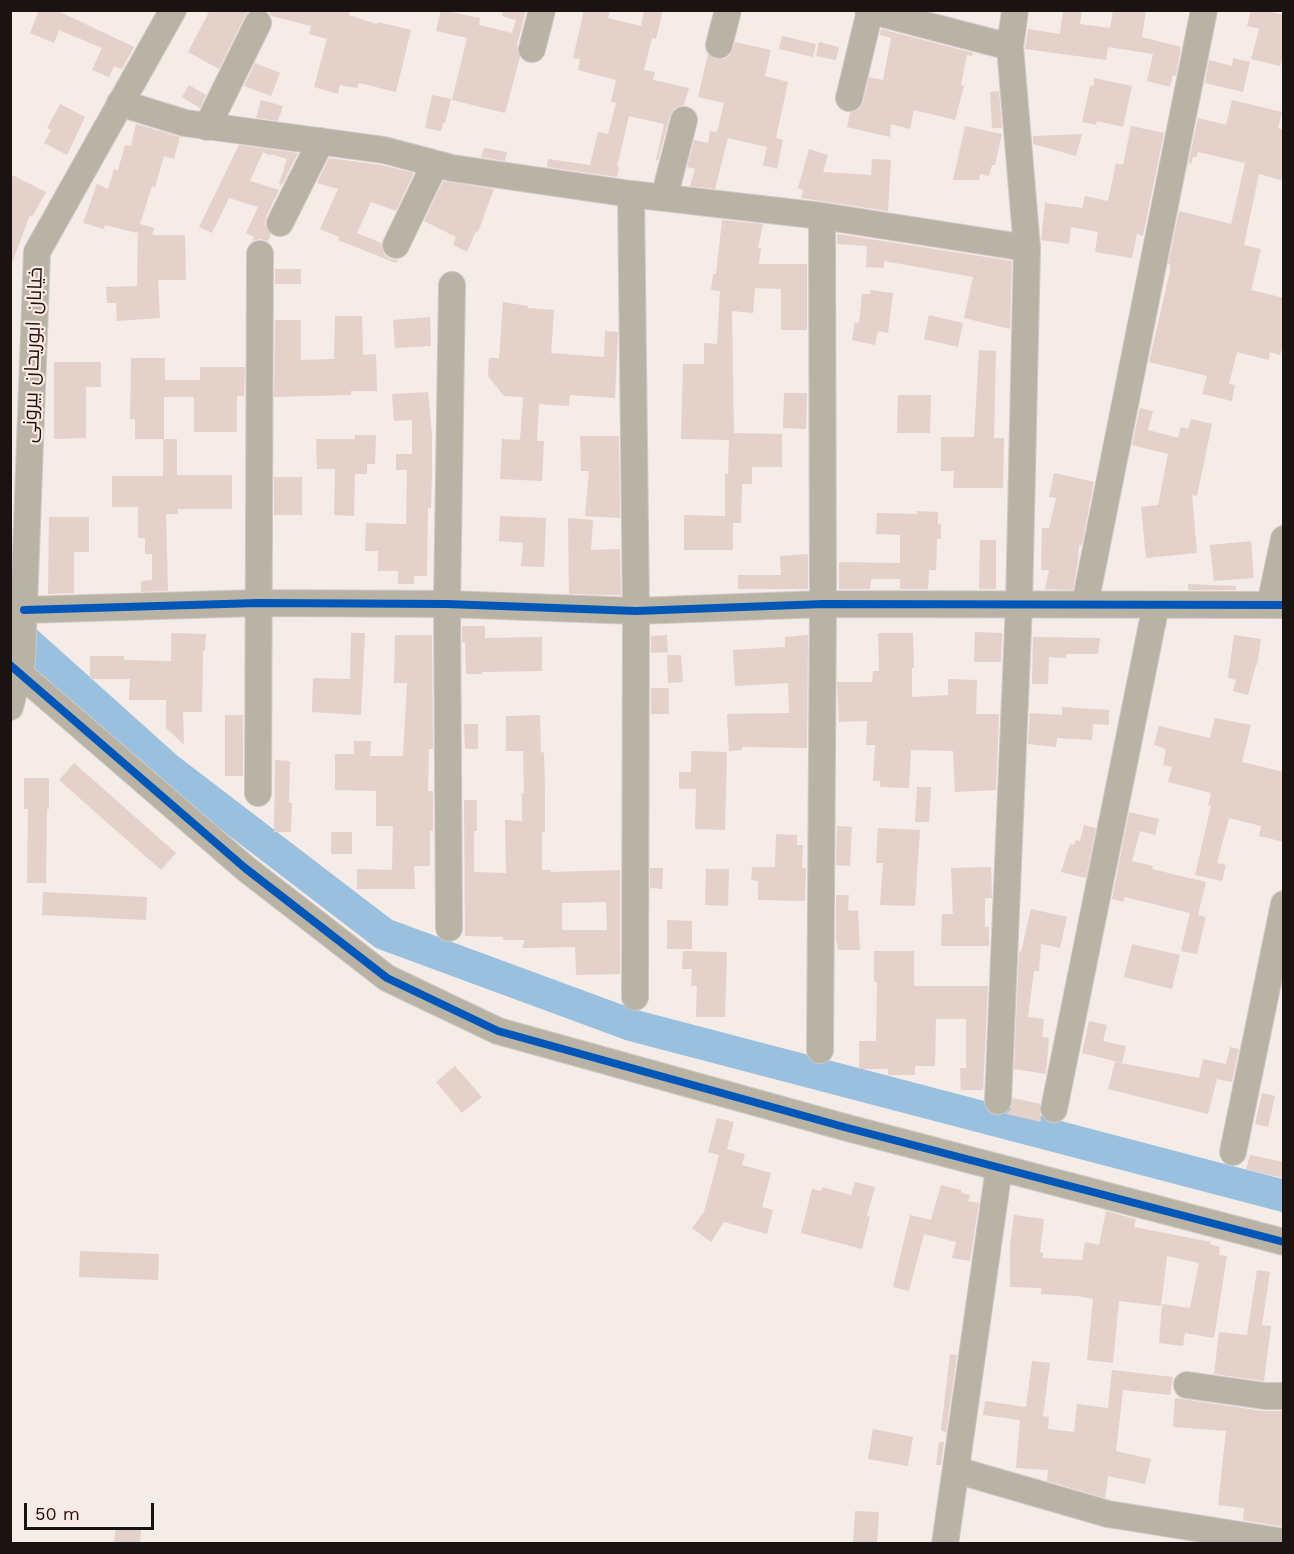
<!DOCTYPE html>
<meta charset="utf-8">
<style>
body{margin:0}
#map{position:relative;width:1294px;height:1554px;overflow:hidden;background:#f5ebe7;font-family:"Work Sans",sans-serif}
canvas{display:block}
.frame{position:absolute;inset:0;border:12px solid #1a1311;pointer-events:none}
.scale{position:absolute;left:24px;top:1503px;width:130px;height:27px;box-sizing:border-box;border:3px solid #1a1311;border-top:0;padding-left:8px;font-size:18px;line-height:21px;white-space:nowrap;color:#1a1311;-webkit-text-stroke:4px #fbe8e1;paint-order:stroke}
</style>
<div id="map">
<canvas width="1294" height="1554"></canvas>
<div class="frame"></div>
<div class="scale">50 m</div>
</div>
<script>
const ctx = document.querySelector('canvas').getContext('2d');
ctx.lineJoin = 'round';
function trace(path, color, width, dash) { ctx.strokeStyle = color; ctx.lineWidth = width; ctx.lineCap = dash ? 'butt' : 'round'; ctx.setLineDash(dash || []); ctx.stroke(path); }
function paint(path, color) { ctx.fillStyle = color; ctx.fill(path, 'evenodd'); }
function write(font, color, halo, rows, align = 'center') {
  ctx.font = font + ' "Work Sans",Cairo,sans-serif'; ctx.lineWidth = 4.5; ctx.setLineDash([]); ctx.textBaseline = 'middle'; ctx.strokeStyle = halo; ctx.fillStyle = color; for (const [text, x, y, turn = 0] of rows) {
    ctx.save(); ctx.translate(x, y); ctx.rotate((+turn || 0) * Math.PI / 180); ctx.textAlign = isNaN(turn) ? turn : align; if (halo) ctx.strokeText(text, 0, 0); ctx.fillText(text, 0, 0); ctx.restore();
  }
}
trace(new Path2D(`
 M10,627L167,768L384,934L631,1025L1284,1196`), '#99c0df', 32);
paint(new Path2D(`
 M39,10H56L134,47L122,69L114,66L109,77L92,70L102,48L59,30L54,43L30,33Z
 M210,10H250L245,16L219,69L188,52Z
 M269,10H350L349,15L377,24L378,22L411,30L396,92L359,83L357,88L340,85L338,94L314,87L327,39L309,34L311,26L271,16Z
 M441,10L480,18L479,25L512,33L516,20L502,16L503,10H526L517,45L520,57L505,113L452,100L467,38L436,31Z
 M584,10H610L608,18L641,26L644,10H663L656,39L652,38L644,70L655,72L653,80L689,88L684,105L674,109L670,116L658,160H656L664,124L629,116L617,167H619L617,177L547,167L548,159L590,165L598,132L608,134L616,103L611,102L616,80L578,70L580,59L573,58Z
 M1063,10H1082L1080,24L1110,28L1113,10H1146L1142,37L1181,47L1176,76L1173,75L1170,87L1147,81L1153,54L1108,47L1106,60L1025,49L1028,29L1060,34Z
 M1251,10H1263L1284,15V52L1280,66L1251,59L1259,29L1247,26Z
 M881,29L973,53L972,56L967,55L961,85L964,86L955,120L914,110L910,129L891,124L890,137L847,127L850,113L859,109L863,102L869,77L883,80L891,38L880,35Z
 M782,36L816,44L813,57L779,49Z
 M735,42L771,50L765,76L788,82L776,138L783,140L777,169L763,165L767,147L728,138L715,189L690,186L695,169L687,167L694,140L708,143L710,131L717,132L724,103L698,97L708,54L715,59H724L730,55Z
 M819,42L839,47L836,60L816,56Z
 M1233,58L1250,62L1243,92L1205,83L1209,60L1232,66Z
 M255,63L280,73L271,96L244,86Z
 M1094,78L1132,86L1123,127L1097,121L1096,125L1082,122L1090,86L1094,85Z
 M189,85L206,95L200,108L182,97Z
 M999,91L1002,128H992L990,92Z
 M432,95L451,99L445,123H443L441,131L425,128Z
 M261,100L283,106L278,121L256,118Z
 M1232,100L1282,112L1278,128L1284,130V170L1281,180L1259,174L1244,245L1261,249L1251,290L1284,298V341L1280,355L1270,352L1269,360L1237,352L1229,384L1235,385L1232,401L1202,394L1207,376L1149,362L1170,271V264H1168L1179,211L1231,224L1245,163L1198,152L1196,157H1193L1191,164L1189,163L1185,179L1198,118L1226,125Z
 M60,104L85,117L67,155L44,143L51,130L47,128Z
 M136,124L180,137L174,159L164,156L155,187L152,186L140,224L154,228L152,235H185L186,280H158L160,318L117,321L116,303H107L106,287L137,286L138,230L137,233L105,225L104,229L83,223L97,184L108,189L114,169L118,170L125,145L131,146Z
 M965,126L1002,134L995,165H992L989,176L980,174L979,180H953Z
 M1131,126L1164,133L1143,236L1137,234L1132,258L1095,252L1098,232L1071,227L1069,244L1041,240L1045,203L1082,208L1085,196L1108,201L1116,163L1123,165Z
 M1082,134L1076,156L1033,144V136Z
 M239,145L298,153L282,185L279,184L287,159L271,154V156L263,152L250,181L279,190L266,217L265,224L271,234L268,241L259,239L252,241L254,237L246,233L258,207L229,198L212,233L199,227Z
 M484,148L507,152L505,161L481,157Z
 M809,149L828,155L823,172L871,175L872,159L891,160L888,211L801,198L803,190L798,188Z
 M329,158L381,165L414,173L396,211L371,202L357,233L381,243L384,254L390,259L398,260L396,263L338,240L339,237L320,229L338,189L317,183Z
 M10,174L46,192L32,217L30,215L12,263Z
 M443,181L494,189L478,232L476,231L467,252L453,245L456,237L424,221Z
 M722,220L763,224L758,248H761L759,264H807V330H781V289L755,288L753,313L732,311L734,433L782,434V467H752V484H742L741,523H733V550H684V515L725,516V474H728L729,440L681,439L683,364H704V343L717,344L720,291L711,290L713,274H716Z
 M837,234L1012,261L1010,329L964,318L973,277L884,261V268L866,267L867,246L837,244Z
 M275,269H301V284H275Z
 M870,290L893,293L888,333L878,331L875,345L852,340L855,322L859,323L862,294H870Z
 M503,302L528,306V308L554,310L551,353L604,357L605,331L618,332L615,398L570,395L569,406L539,404L537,441H544L542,481L500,479L502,439L520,440L523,397L504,396L488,376L489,358H499Z
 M929,315L963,323L958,347L924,339Z
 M335,316H362L363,355L376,354L377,391H351V395L274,397L275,320H301V360L334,359Z
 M430,317L431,346L395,348L393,320Z
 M979,350L996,351L994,438H1004L1003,488H953L954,471H941V437H974Z
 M131,358H165V380H200V367H245L244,396H237V432H194V397H164V439H135V419H130Z
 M54,362H101V387H86V438L54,439Z
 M428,392L432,435V474L431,508H428L427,576H414V584H398V571H378V551H365L366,523L406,524L407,470H396V454H412V420L394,421L392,394Z
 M784,393H807L806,429L783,428Z
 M898,395H931L930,433H897Z
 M1140,408L1153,411L1148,430L1178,438L1181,427L1188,429L1191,419L1212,424L1197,496L1192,495L1197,553L1146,558L1141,507L1158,505L1168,454L1132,445Z
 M355,435H376L375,464H367V474H355L354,516L334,515L335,469H317L316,439H355Z
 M580,436H619L620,518L585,516L589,471H581Z
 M163,439H177V475H232V509H178V514H166L168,591L141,592V581L152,580V554H145V538H138V507H112V476H163Z
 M1054,473L1094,482L1082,545H1079L1078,561L1073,590L1045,589L1049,570H1041L1042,528H1049L1056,498L1049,497Z
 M274,477H302V515H274Z
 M917,511L938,512V525L941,524V539H937L936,570H929L928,589H900V579H871L870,589H839V562L900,563V535L876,534L877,513L917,514Z
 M500,516L546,518L544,567L521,566L523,543L499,541Z
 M49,517H89V552H74V593L48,594Z
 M568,518L593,520L591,550L620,549L621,595L569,594Z
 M980,540H996V589H979Z
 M1251,541L1254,578L1214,581L1210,545Z
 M808,554V589H738V575H781L780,556Z
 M1188,584L1236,586V590H1188Z
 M462,626H485V638L542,637V671L482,672V674H466L465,642L462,643Z
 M975,632L1002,633L1001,662H974Z
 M171,633L206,634L205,651H203L202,712H183L184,745L166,728V700H129L130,679H90V656H124V660L171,661Z
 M351,633H365L361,715L312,712L313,678L350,679Z
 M878,633H913L914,668H912V697L948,695V679L977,680L976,714H999L996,790L955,792L953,751L911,750L909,788L880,787V781H873L875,745H866L867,721L839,722L837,682H872L873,671H879Z
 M395,635H432L433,749H429L428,791H433V831H430V866H414L415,889H357V869L392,870L393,826H376V791L335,790V754H354V741H371L370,756H403L407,683H394Z
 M667,635L668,652L651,653V636Z
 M808,635L807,748L742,747V750L729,751L727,714L789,713L788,683L735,686L733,650L785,647V637Z
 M1234,635L1261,639L1257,665H1256L1248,695L1233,691L1236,680L1228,678Z
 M1033,637L1100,638L1098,654H1066V658L1049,657L1048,684H1032Z
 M667,655H681L683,682L668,683Z
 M651,688H669V714H651Z
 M1062,707L1109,710V725L1093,724L1092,740L1057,738L1056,747L1028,744L1030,713L1062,715Z
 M225,715H243V776H225Z
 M540,715L541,753L544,752L545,790V832H542V870H551V872L620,870V974L576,975L575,947L522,948L525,940H503V937L465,936L464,800H477V831H474V872L506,873L505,820L522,821V793H524L523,751H506V716ZM606,902L607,930H562V903Z
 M1215,718L1251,725L1242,762L1284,772V842L1259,836L1261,826L1229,818L1217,863L1226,865L1222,881L1195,875L1211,806L1208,805L1211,793L1168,782L1172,767L1163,765L1166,749L1154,745L1159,726L1210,738Z
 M464,724H478V749H465Z
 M691,751L727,752L725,830L695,829L696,789H679V772H691Z
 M275,760L290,761L289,803H292L291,832H274Z
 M74,763L176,853L161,870L59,780Z
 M24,778H49V809H47L46,883H27L28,809H24Z
 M917,787H931L929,822H915Z
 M1129,812L1159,819L1155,835L1140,831L1132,861L1153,866L1152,869L1206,882L1198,915L1206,917L1197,954L1181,951L1190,913L1125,897L1123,902L1112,899Z
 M1084,825L1096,828L1086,878L1061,872L1070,844L1074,845L1076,840L1080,841Z
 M837,826L852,827L850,866L836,865Z
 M878,828L920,830L915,906L880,905L883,863H876Z
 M331,832H352V854H331Z
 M776,834L797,835V845H803L802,868H806L805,901L758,900V881L751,880L752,867H775Z
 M991,867L992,898H985V927H989V946H941L942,914H953L951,868Z
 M650,868H663L662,889L650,888Z
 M706,869H729L728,906L705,905Z
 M43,892L147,897L146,920L42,915Z
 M836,895H849L848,910L858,911L860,950H838L836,940Z
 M1031,909L1067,917L1060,948L1041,944L1039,971H1034L1028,1017L1044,1019L1042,1037L1049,1038L1046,1074L1014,1069L1019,951L1021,952Z
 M667,920L692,921V949H667Z
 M1132,944L1180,955L1172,989L1124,977Z
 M683,951L727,952L725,1017H696L697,986H691L692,969H682Z
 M874,951H914V986H988L983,1090H961L960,1068H966V1019H936L935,1066H915V1075H888V1069H859V1041H876L877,982H874Z
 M1089,1021L1107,1025L1103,1041L1126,1046L1122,1063L1082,1053Z
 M1230,1047L1239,1049L1232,1082L1217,1079L1208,1114L1108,1089L1115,1062L1199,1078L1203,1059L1226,1064Z
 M455,1066L482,1097L462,1113L436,1082Z
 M1262,1093L1275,1096L1268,1127L1255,1124Z
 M1013,1098L1040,1104L1041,1122L1006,1114L1011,1109Z
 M717,1118L734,1122L727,1149L745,1154L742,1165L771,1173L762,1207L773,1210L767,1234L724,1222L711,1242L692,1228L704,1212L719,1155L708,1152Z
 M1250,1155L1284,1162V1178L1246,1170Z
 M855,1182L875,1187L867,1216L870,1217L862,1249L801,1233L812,1189L821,1191L822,1187L851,1195Z
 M941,1185L961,1190V1193L970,1195L968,1201L979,1203L970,1261L952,1258L956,1242L924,1234L909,1291L893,1287L910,1215L931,1220Z
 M1106,1211L1136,1219L1134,1227L1211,1242L1210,1244L1220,1247L1219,1255L1227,1256L1214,1338L1185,1333L1183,1346L1159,1343L1162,1304L1190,1308L1199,1263L1167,1256L1161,1306L1119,1301L1113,1363L1087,1360L1093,1299L1077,1296L1041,1294V1288L1010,1287V1245L1014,1215L1044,1219L1040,1252L1043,1253V1258L1082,1260L1085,1242L1099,1245Z
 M80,1251L159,1254L158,1280L79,1277Z
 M1257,1270L1270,1272L1262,1325L1271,1326L1264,1381L1214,1374L1219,1332L1247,1335Z
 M950,1354L957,1355L946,1433L941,1430Z
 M1032,1361L1050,1363L1043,1416L1049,1417L1048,1429L1074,1432L1077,1404L1108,1408L1112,1370L1173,1377L1170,1395L1123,1390L1116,1451L1151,1459L1145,1484L1108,1476L1105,1498L1047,1481L1048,1470L1016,1468L1020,1420L983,1415L985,1401L1026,1407Z
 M1175,1398L1263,1411H1284V1527L1243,1520L1244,1508L1218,1505L1226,1431L1173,1427Z
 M873,1429L913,1437L908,1466L868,1459Z
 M939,1442H944L941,1465H936Z
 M855,1511L879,1512L877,1544H853Z
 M116,1527L141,1529L140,1544H114Z`), '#e3d1ca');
const minor = new Path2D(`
 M868,10L1010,47
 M719,45L728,10
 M532,49L542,10
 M849,98L870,11
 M120,103L185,123L384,150L452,168L631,194L822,216L1027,248
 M207,127L258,23
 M631,194L636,611L635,997
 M664,198L684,120
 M280,223L321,141
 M396,245L435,164
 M1085,604L1204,10
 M1270,605L1284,539
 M24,610L258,603L447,604L636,611L823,604L1284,605
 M10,665L245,868L387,978L498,1031L844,1127L1284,1242
 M10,707L22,660L37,252L173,10
 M258,793L260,254
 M449,928L447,604L452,285
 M820,1050L823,604L822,216
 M998,1101L1019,604L1027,248L1010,47L1015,10
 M1054,1109L1156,605
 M1233,1152L1284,904
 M1187,1385L1265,1396H1284
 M956,1470L1108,1514L1284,1542
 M945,1544L999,1168`);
trace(minor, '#d1c9c6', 28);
trace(minor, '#b9b3a6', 26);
trace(new Path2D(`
 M24,610L258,603L447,604L636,611L823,604L1284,605
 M10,665L245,868L387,978L498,1031L844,1127L1284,1242`), '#0057b8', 8);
write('20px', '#1a1311', '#fbe8e1', [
 ["خیابان ابوریحان بیرونی",33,355,-88]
]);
</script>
